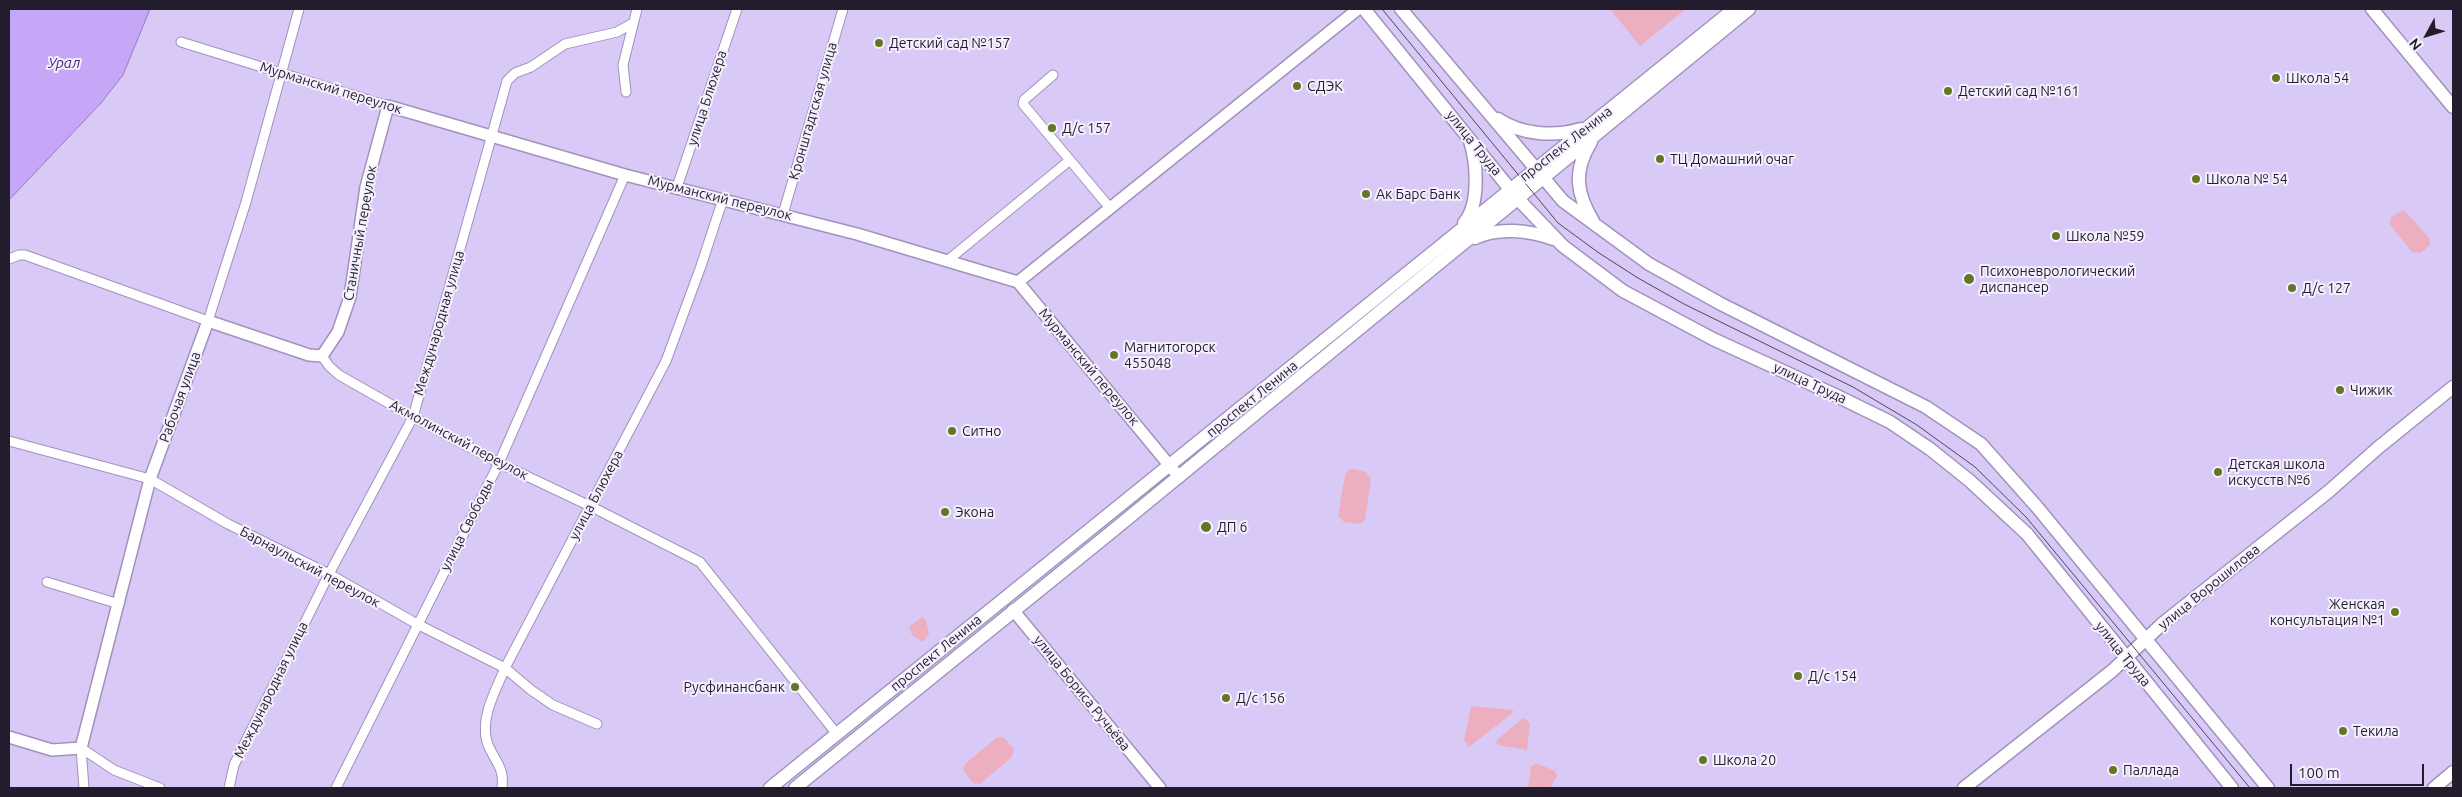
<!DOCTYPE html>
<meta charset="utf-8">
<style>
body{margin:0}
#map{position:relative;width:2462px;height:797px;overflow:hidden;background:#d9c9f6;font-family:Ubuntu,sans-serif}
canvas{display:block}
.frame{position:absolute;inset:0;border:10px solid #221c2c;pointer-events:none}
.north{position:absolute;left:2402px;top:10px;width:50px;height:50px;-webkit-text-stroke:4px #f5f0fe;paint-order:stroke;rotate:231deg;font-size:14px;font-weight:700;line-height:20px;text-align:center;color:#221c2c}
.north::after{content:'';display:block;margin:auto;width:18px;height:22px;background:#221c2c;clip-path:polygon(50% 0,100% 100%,50% 72%,0 100%)}
.scale{position:absolute;left:2290px;top:764px;width:134px;height:22px;box-sizing:border-box;border:2px solid #221c2c;border-top:0;padding-left:6px;font-size:15px;line-height:18px;white-space:nowrap;color:#221c2c;-webkit-text-stroke:4px #f5f0fe;paint-order:stroke}
</style>
<div id="map">
<canvas width="2462" height="797"></canvas>
<div class="frame"></div>
<div class="north">N</div>
<div class="scale">100 m</div>
</div>
<script>
const ctx = document.querySelector('canvas').getContext('2d');
ctx.lineJoin = 'round';
function paint(path, color) { ctx.fillStyle = color; ctx.fill(path, 'evenodd'); }
function trace(path, color, width, dash) { ctx.strokeStyle = color; ctx.lineWidth = width; ctx.lineCap = dash ? 'butt' : 'round'; ctx.setLineDash(dash || []); ctx.stroke(path); }
function write(font, color, halo, rows, align = 'center') {
  ctx.font = font + ' Ubuntu,sans-serif'; ctx.lineWidth = 4; ctx.setLineDash([]); ctx.textBaseline = 'middle'; ctx.strokeStyle = halo; ctx.fillStyle = color; for (const [text, x, y, turn = 0] of rows) {
    ctx.save(); ctx.translate(x, y); ctx.rotate((+turn || 0) * Math.PI / 180); ctx.textAlign = isNaN(turn) ? turn : align; if (halo) ctx.strokeText(text, 0, 0); ctx.fillText(text, 0, 0); ctx.restore();
  }
}
paint(new Path2D(`
 M1610,9H1686L1640,46Z
 M2404,210L2429,238L2430,245L2421,253L2412,252L2390,225L2391,217Z
 M1353,469L1366,472L1371,479L1365,520L1359,524L1344,522L1338,516L1345,475L1349,470Z
 M922,617L926,620L929,634L923,642L912,635L909,627Z
 M1471,706L1512,710L1514,712L1469,747L1464,740Z
 M1523,718L1530,723L1527,750L1498,745L1496,742L1499,738Z
 M1003,737L1014,749L1012,757L980,784L973,783L963,770L964,765L996,738Z
 M1536,763L1555,771L1557,776L1550,788H1528L1531,767Z`), '#ecafbf');
const water = new Path2D(`
 M9,9H150L123,75L101,103L9,200Z`);
paint(water, '#c6a6f7');
trace(water, '#957dba', 1);
const minor = new Path2D(`
 M181,42L388,106
 M1053,75L1024,100L1023,104L1110,208
 M626,92L623,65L637,9
 M677,187L737,9
 M783,214L843,9
 M9,259L19,255H25L208,321L246,202L299,9
 M947,261L1070,160
 M322,356L329,366L339,375L413,417L499,463L590,506L700,562L836,733
 M9,441L150,479L228,524L329,574L417,624L505,668L531,690L553,705L597,724
 M47,582L119,604
 M81,748L114,770L160,788
 M81,748L84,788
 M229,788L234,765L329,574L413,417L507,81L515,73L531,67L565,44L617,32L633,23
 M336,788L499,463L625,175
 M502,788C505,766 493,760 487,742C480,717 496,690 505,668L666,361L701,266L723,199`);
const tertiary = new Path2D(`
 M1018,282L1358,9
 M1013,610L1160,788
 M9,737L52,750L81,748L150,479L208,321L309,355L322,356L338,332L350,297L366,187L388,106L625,175L857,234L1018,282L1179,477`);
const secondary = new Path2D(`
 M1364,9L1518,199L1563,246L1623,291L1713,339L1835,395L1890,422L1930,449L1970,481L2027,534L2232,788
 M1401,9L1563,201L1649,264L1721,304L1926,407L1981,444L2037,507L2268,788
 M2372,9L2453,107
 M1498,119C1522,135 1554,137 1581,129
 M1591,142C1573,171 1576,193 1593,221
 M1464,223C1480,205 1477,163 1470,141
 M1475,238C1498,227 1529,230 1553,239
 M770,788L1734,9
 M795,788L1110,533L1749,9
 M1964,788L2112,671L2162,624L2328,492L2379,447L2453,387
 M2434,788L2453,772`);
trace(minor, '#a192bc', 11);
trace(tertiary, '#a192bc', 14);
trace(secondary, '#a192bc', 15);
trace(minor, '#fff', 9);
trace(tertiary, '#fff', 11);
trace(secondary, '#fff', 12);
trace(new Path2D(`
 M1382,9L1558,223L1599,253L1638,278L1684,304L1853,387L1917,425L1975,467L2026,517L2250,788`), '#4f465d', 1);
for (const [x, y, r, color] of [
 [879,43,5,"#637626"],
 [2276,78,5,"#637626"],
 [1297,86,5,"#637626"],
 [1948,91,5,"#637626"],
 [1052,128,5,"#637626"],
 [1660,159,5,"#637626"],
 [2196,179,5,"#637626"],
 [1366,194,5,"#637626"],
 [2056,236,5,"#637626"],
 [1969,279,6,"#637626"],
 [2292,288,5,"#637626"],
 [1114,355,5,"#637626"],
 [2340,390,5,"#637626"],
 [952,431,5,"#637626"],
 [2218,472,5,"#637626"],
 [945,512,5,"#637626"],
 [1206,527,6,"#637626"],
 [2395,612,5,"#637626"],
 [1798,676,5,"#637626"],
 [795,687,5,"#637626"],
 [1226,698,5,"#637626"],
 [2343,731,5,"#637626"],
 [1703,760,5,"#637626"],
 [2113,770,5,"#637626"]
]) { const dot = new Path2D(); dot.arc(x, y, r, 0, 2 * Math.PI); ctx.fillStyle = color; ctx.fill(dot); trace(dot, '#f5f0fe', 2); }
write('14px', '#221c2c', '#f5f0fe', [
 ["Детский сад №157",889,43],
 ["Школа 54",2286,78],
 ["СДЭК",1307,86],
 ["Детский сад №161",1958,91],
 ["Д/с 157",1062,128],
 ["ТЦ Домашний очаг",1670,159],
 ["Школа № 54",2206,179],
 ["Ак Барс Банк",1376,194],
 ["Школа №59",2066,236],
 ["Психоневрологический",1980,271],
 ["диспансер",1980,287],
 ["Д/с 127",2302,288],
 ["Магнитогорск",1124,347],
 ["455048",1124,363],
 ["Чижик",2350,390],
 ["Ситно",962,431],
 ["Детская школа",2228,464],
 ["искусств №6",2228,480],
 ["Экона",955,512],
 ["ДП 6",1217,527],
 ["Женская",2385,604,"right"],
 ["консультация №1",2385,620,"right"],
 ["Д/с 154",1808,676],
 ["Русфинансбанк",785,687,"right"],
 ["Д/с 156",1236,698],
 ["Текила",2353,731],
 ["Школа 20",1713,760],
 ["Паллада",2123,770]
], 'left');
write('14px', '#221c2c', '#f5f0fe', [
 ["Мурманский переулок",331,88,17],
 ["улица Блюхера",707,98,-72],
 ["Кронштадтская улица",813,111,-74],
 ["улица Труда",1474,143,51],
 ["проспект Ленина",1566,144,-38],
 ["Мурманский переулок",720,198,14],
 ["Станичный переулок",360,233,-80],
 ["Международная улица",439,323,-74],
 ["Мурманский переулок",1089,367,50],
 ["улица Труда",1810,383,25],
 ["Рабочая улица",180,397,-70],
 ["проспект Ленина",1252,399,-39],
 ["Акмолинский переулок",459,440,28],
 ["улица Блюхера",596,495,-62],
 ["улица Свободы",467,525,-63],
 ["Барнаульский переулок",310,567,28],
 ["улица Ворошилова",2209,587,-39],
 ["проспект Ленина",936,653,-39],
 ["улица Труда",2123,654,51],
 ["Международная улица",271,690,-64],
 ["улица Бориса Ручьёва",1082,693,51]
]);
write('italic 15px', '#4c1f7b', '#f5f0fe', [
 ["Урал",64,63]
]);
</script>
